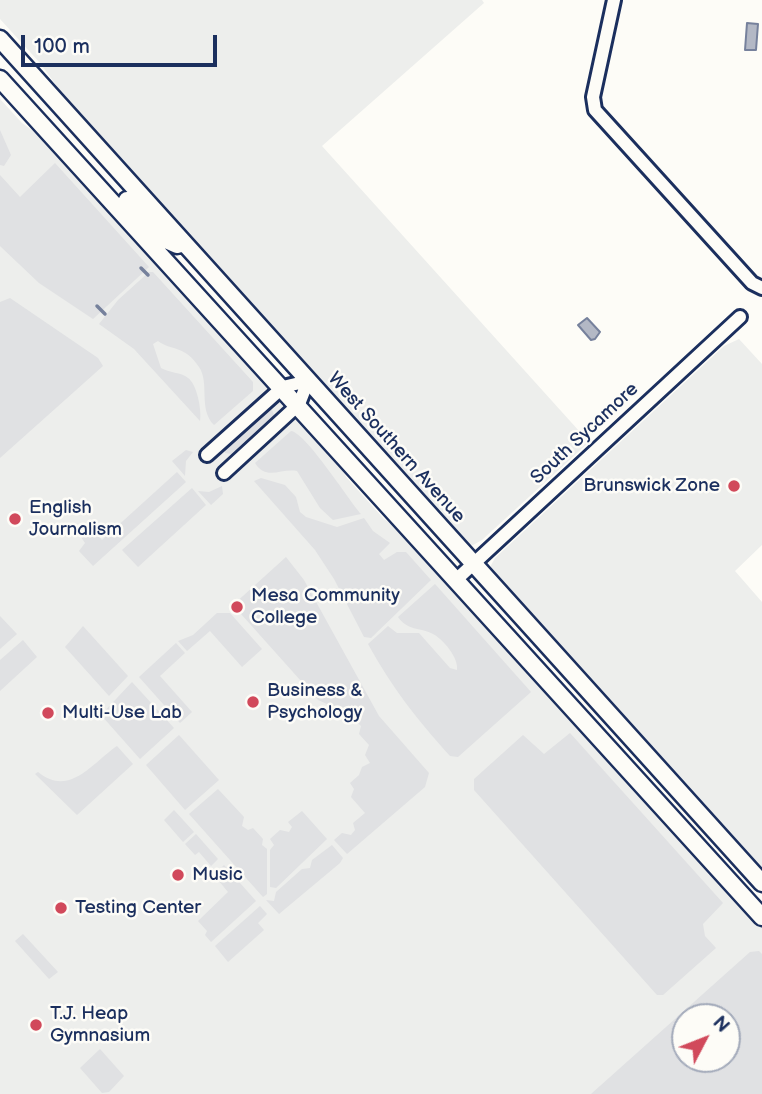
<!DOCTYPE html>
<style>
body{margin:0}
#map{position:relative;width:762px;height:1094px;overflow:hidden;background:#fdfcf7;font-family:"Balsamiq Sans",sans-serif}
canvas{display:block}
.north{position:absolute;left:671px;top:1003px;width:70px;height:70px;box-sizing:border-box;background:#fdfcf7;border:2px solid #a3aaba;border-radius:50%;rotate:48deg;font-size:19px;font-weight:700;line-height:28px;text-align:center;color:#1b2f5e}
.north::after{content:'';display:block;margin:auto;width:24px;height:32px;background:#d1495b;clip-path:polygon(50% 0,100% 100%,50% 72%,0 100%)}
.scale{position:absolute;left:21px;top:35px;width:196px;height:32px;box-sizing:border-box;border:4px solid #1b2f5e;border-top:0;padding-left:9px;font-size:21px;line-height:24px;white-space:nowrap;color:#1b2f5e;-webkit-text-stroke:5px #fdfcf7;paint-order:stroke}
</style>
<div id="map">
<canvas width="762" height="1094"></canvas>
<div class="north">N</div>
<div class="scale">100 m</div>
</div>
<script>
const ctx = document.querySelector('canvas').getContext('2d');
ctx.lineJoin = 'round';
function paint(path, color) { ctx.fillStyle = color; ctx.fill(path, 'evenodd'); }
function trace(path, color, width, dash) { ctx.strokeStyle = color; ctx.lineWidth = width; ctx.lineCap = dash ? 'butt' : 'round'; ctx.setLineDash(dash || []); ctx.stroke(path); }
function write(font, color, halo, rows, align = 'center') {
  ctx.font = font + ' "Balsamiq Sans",sans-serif'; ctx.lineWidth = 5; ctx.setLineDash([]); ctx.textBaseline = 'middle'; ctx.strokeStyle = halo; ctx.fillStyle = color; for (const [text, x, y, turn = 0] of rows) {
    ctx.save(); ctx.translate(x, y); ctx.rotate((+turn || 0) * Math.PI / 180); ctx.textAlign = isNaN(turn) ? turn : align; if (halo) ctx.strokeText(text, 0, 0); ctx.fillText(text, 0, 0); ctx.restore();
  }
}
paint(new Path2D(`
 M0,0H482L484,3L322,146L589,442L482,540L473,545L463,543L82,121L40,63L0,19Z
 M0,99L22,123L47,141L325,444L347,478L384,519L411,537L762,926V1094H0ZM685,1017H727V1059H685Z
 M739,339L762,364V545L735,571L762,602V875L490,575L489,569L495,558L724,346Z`), '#edeeec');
paint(new Path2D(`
 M0,130L11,155L4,166L0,165Z
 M55,163L149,267L93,319L39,283L0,246V175L20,197Z
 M149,272H153L253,382V391L214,425C198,409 210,383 199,367C185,345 171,351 158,341L153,344L161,368C169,373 181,372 188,378C197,384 202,411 200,421L134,349L99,324L118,300Z
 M10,298L98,358L103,366L0,458V302Z
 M271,407L274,415L231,454L225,453V447Z
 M291,431C306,433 348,499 361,514L333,520L320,508L297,471C281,468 266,481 255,463Z
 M186,450L193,452L186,461L185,476L172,461Z
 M177,472L186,482L93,566L79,551L85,543L81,537L91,528L102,540Z
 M261,478L285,485L296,497L300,512L306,517L337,527L364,518L373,531L390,543L379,554L384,560L397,552H406L431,580L371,638L364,637L334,579L315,550L254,481Z
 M222,486L223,494L211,505L198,491L209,492Z
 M192,488L206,505L138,567L122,550Z
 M286,557L304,580L379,716L429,773L425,787L347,854L334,840L342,833L351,835L355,830L353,823L365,813L351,797L354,789L350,783L359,775L362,767L370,763L365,755L369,745L359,734L361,726L356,721L349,723L336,708L318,700L233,605Z
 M435,584L531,692L458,757L450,756C416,718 393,689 368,644L388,626L397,633H419L450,668L457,670C459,658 443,639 433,634C419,627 408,631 398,617Z
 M217,613H230L262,649L242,667L210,631L187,651L178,641L193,635Z
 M0,616L17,634L0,649Z
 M83,626L128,676L109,696L65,647Z
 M23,640L37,657L0,691V660Z
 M176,643L185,653L160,676L192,712L180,723L139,677Z
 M132,682L174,728L140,759L101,715Z
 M570,733L723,903L703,924L705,936L716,948L663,995H657L474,790V779L523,735L544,754Z
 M179,735L219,780L185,810L146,765Z
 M117,746L133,764L77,815L35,774L38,772C70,798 93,762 117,746Z
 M218,789L244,817L242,826L248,830L253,828L263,839L262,845L267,849V894L263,897L189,814Z
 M174,810L194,832L183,842L164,820Z
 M302,811L327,839L276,888L270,887V850L274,845L270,839L280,830L289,832L292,827L288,822Z
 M196,834L218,859L211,866L199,852L195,855L185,844Z
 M332,845L343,858L340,863L279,914L266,900L274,901L276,892L302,869L310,868L312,860Z
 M224,865L256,901L211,942L205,935L207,931L198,921L228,892L214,875Z
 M260,906L267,914L258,923L264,930L228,962L215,946Z
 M23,934L58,972L49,979L15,941Z
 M759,951L762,954V1094H591L750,952ZM685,1017H727V1059H685Z
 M100,1049L124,1076L109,1092L102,1093L80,1068Z`), '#e0e1e3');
const water = new Path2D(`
 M747,23L758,24L756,50H745Z
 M587,318L600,332L595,339L591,340L578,325Z`);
paint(water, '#b3b8c5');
trace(water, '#76819c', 2);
trace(new Path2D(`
 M141,268L148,275
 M97,306L105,314`), '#76819c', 3.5);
const minor = new Path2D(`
 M614,0L593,97L595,110L752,283L762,288
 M207,455L283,387L308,381
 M224,473L299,404L308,381
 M457,579L740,317`);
const secondary = new Path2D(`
 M0,39L762,883
 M0,79L762,917
 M127,200L166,240L177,245L184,243`);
trace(minor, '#1b2f5e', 18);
trace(secondary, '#1b2f5e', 21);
trace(minor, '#fdfcf7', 12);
trace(secondary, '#fdfcf7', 16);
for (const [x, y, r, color] of [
 [734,486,7,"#d1495b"],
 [15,519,7,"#d1495b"],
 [237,607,7,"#d1495b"],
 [253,702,7,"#d1495b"],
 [48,713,7,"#d1495b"],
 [178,875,7,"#d1495b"],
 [61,908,7,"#d1495b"],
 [36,1025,7,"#d1495b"]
]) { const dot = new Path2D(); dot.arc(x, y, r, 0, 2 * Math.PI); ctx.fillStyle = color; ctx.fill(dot); trace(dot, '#fdfcf7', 2.5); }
write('19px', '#1b2f5e', '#fdfcf7', [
 ["South Sycamore",585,434,-43],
 ["West Southern Avenue",396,448,48]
]);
write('19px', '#1b2f5e', '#fdfcf7', [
 ["Brunswick Zone",720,486,"right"],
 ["English",29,508],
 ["Journalism",29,530],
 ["Mesa Community",251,596],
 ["College",251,618],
 ["Business &",267,691],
 ["Psychology",267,713],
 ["Multi-Use Lab",62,713],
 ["Music",192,875],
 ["Testing Center",75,908],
 ["T.J. Heap",50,1014],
 ["Gymnasium",50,1036]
], 'left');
</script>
